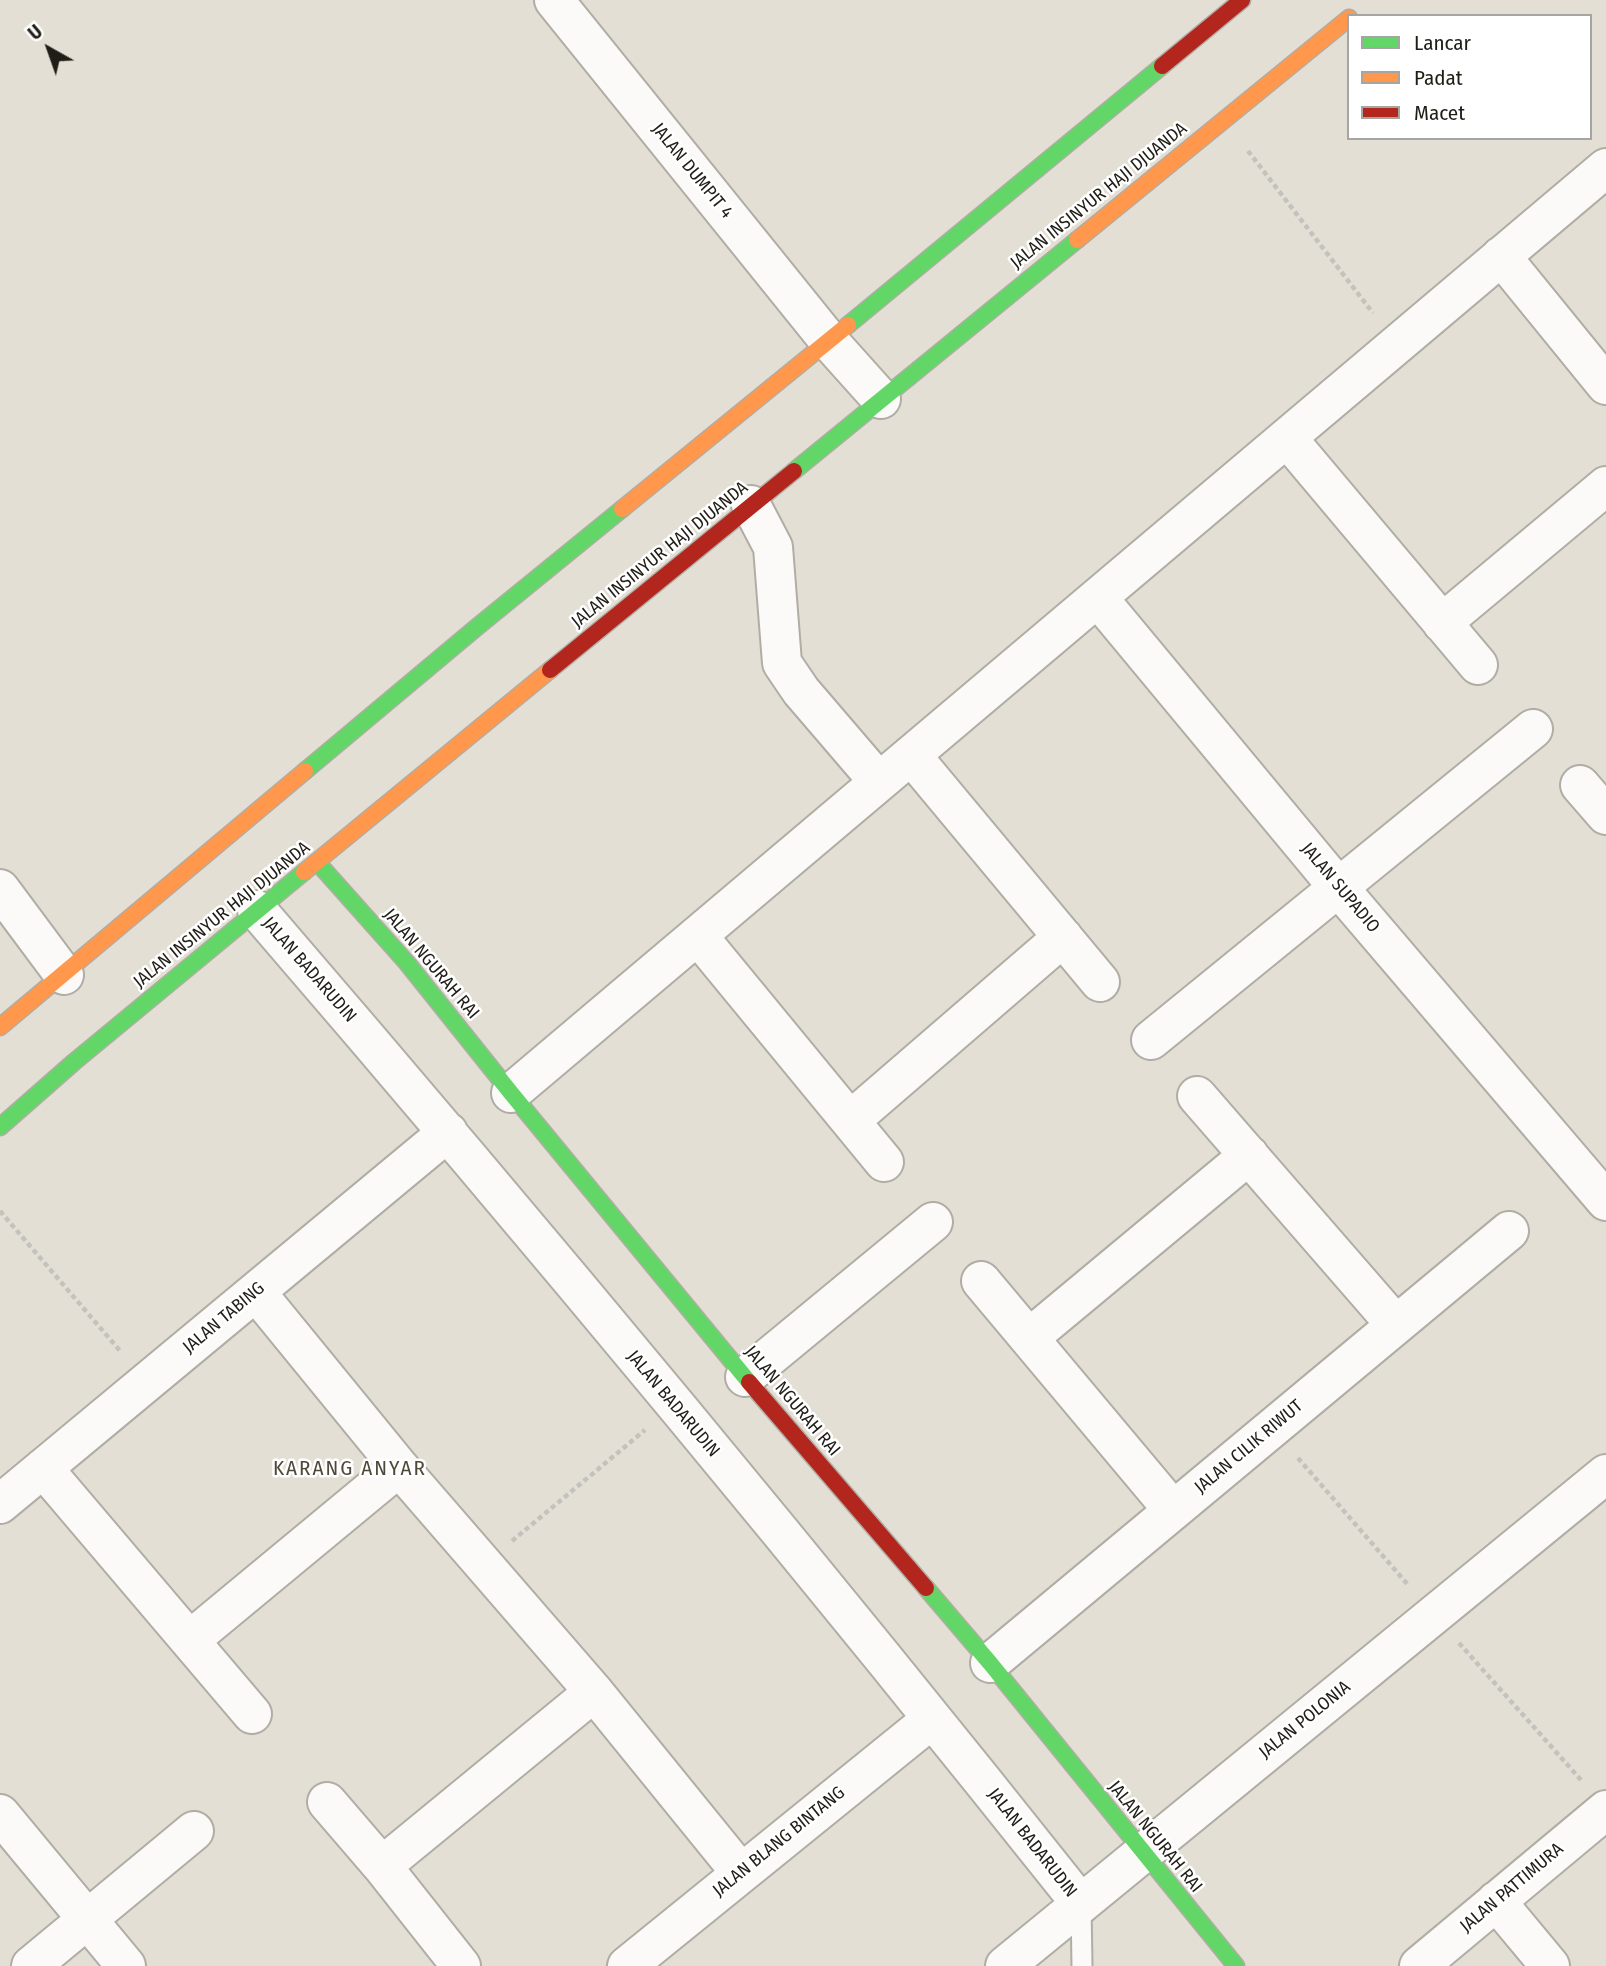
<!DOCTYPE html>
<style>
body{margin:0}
#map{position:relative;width:1606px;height:1966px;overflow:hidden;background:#e3dfd4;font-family:"Fira Sans Condensed",sans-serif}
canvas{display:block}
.legend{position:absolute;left:1347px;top:14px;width:245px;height:126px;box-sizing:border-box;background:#fff;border:2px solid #a5a5a2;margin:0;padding:9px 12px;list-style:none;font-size:21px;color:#1f1d16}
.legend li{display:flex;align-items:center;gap:14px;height:35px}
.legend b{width:35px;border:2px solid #a5a5a2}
.north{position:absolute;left:14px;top:14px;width:70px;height:70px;-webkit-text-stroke:5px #fff;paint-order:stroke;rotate:320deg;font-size:19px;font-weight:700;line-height:28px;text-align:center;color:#1f1d16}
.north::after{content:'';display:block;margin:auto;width:24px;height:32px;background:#1f1d16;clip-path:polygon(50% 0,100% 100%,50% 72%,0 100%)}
</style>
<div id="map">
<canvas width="1606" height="1966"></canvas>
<ul class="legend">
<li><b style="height:9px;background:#63d668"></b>Lancar</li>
<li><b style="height:9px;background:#ff974d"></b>Padat</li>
<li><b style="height:9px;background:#b3261e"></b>Macet</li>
</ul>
<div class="north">U</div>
</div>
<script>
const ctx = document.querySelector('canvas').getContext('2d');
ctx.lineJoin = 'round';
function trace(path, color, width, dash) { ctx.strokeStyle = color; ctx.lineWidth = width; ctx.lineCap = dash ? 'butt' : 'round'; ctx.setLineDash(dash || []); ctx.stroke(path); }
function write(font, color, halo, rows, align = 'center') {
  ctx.font = font + ' "Fira Sans Condensed",sans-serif'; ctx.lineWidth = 5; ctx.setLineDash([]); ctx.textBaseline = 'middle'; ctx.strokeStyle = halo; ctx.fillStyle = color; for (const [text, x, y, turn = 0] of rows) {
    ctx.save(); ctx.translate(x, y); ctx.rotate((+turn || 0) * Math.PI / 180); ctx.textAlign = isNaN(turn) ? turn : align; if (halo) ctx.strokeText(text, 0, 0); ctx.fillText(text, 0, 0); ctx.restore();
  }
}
const lane = new Path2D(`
 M1081,1904L1082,1966`);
const street = new Path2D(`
 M554,0L829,341L881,399
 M1501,256L1606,385
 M1287,438L1478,665
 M751,505L773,547L782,663L801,691L879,782
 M1098,598L1338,887L1606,1201
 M1442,623L1606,486
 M911,755L1100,982
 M1580,785L1606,815
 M0,889L64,975
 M257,910C538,1236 813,1567 1081,1904
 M698,936L884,1162
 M1151,1040L1533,729
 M511,1093L1606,168
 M1197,1096L1396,1325
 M851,1120L1063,937
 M981,1281L1173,1510
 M256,1292L399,1467L594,1692L741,1873
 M1029,1338L1249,1155
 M745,1377L933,1222
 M43,1468L252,1714
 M0,1504L448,1132
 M190,1640L399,1467
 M990,1663L1509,1231
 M327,1802L382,1866L461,1966
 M0,1814L126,1966
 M382,1866L594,1692
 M1496,1901L1550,1966
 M31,1966L194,1831
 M627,1966L932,1719
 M1005,1966L1606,1474
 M1419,1966L1606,1810`);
const fast = new Path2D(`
 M848,325L1162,66
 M794,471L1077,240
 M305,771L477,627L622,509
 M317,862L407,963L511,1093L749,1382
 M0,1127L74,1062L304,872
 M926,1588L990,1663L1236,1966`);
const slow = new Path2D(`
 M1077,240L1349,18
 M622,509L848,325
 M304,872L550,670
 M0,1027L305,771`);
const jam = new Path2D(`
 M1162,66L1242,0
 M550,670L794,471
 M749,1382L926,1588`);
trace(lane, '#b0ada5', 23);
trace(street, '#b0ada5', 42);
trace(fast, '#b0ada5', 19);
trace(slow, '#b0ada5', 19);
trace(jam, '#b0ada5', 19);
trace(new Path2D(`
 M1248,151L1373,313
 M0,1211L121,1352
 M1298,1458L1409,1586
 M512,1541L645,1430
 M1459,1643L1581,1780`), '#c3c2be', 4.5, [5, 3.5]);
trace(lane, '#fbfaf9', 19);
trace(street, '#fbfaf9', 38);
trace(fast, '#63d668', 16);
trace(slow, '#ff974d', 16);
trace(jam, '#b3261e', 16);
write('18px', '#1f1d16', '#fff', [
 ["JALAN DUMPIT 4",692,171,51],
 ["JALAN INSINYUR HAJI DJUANDA",1099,196,-39],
 ["JALAN INSINYUR HAJI DJUANDA",660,555,-39],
 ["JALAN SUPADIO",1340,888,50],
 ["JALAN INSINYUR HAJI DJUANDA",222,915,-39],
 ["JALAN NGURAH RAI",431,964,50],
 ["JALAN BADARUDIN",309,970,49],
 ["JALAN TABING",224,1318,-40],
 ["JALAN NGURAH RAI",792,1401,50],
 ["JALAN BADARUDIN",673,1404,50],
 ["JALAN CILIK RIWUT",1249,1447,-40],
 ["JALAN POLONIA",1305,1720,-39],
 ["JALAN NGURAH RAI",1155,1837,51],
 ["JALAN BLANG BINTANG",779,1842,-39],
 ["JALAN BADARUDIN",1032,1843,52],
 ["JALAN PATTIMURA",1512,1888,-40]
]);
ctx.letterSpacing = '2px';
write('21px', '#4e4938', '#fff', [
 ["KARANG ANYAR",350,1469]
]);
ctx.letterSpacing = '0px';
</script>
